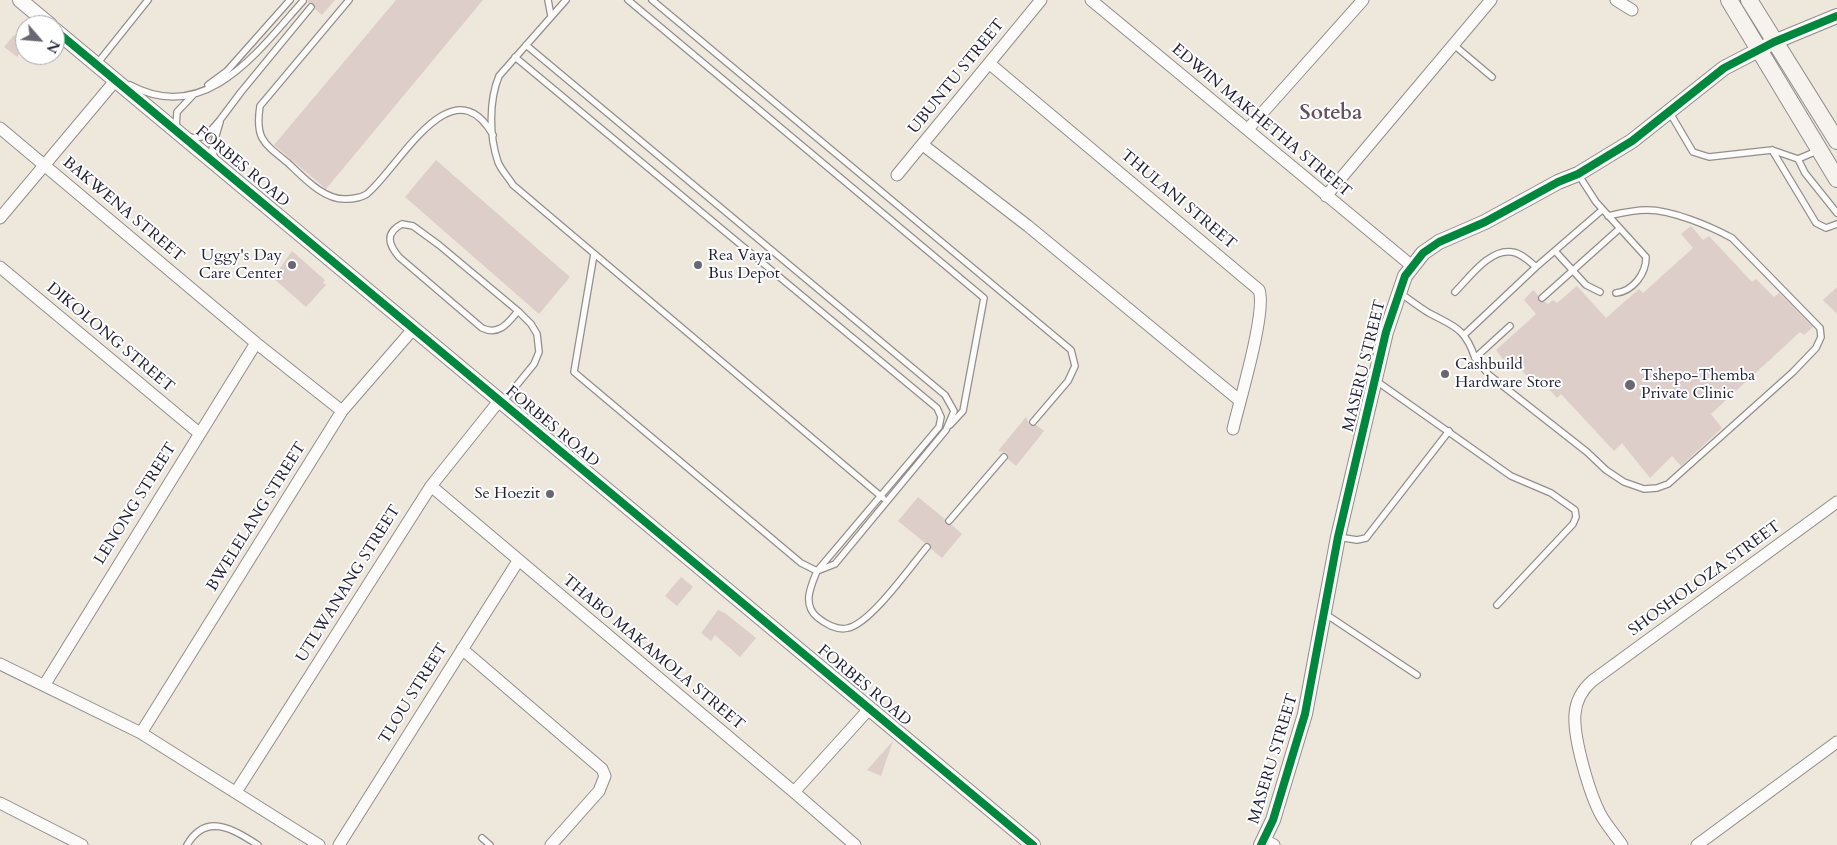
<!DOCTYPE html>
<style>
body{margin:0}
#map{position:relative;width:1837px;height:845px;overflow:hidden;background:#eee7db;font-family:Cardo,serif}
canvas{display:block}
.north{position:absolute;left:15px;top:15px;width:50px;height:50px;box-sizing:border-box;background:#fff;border:1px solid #a7a7b1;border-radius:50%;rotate:117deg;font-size:14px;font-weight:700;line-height:20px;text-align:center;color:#22223b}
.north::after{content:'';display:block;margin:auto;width:18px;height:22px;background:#696773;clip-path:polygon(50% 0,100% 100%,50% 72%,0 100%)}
</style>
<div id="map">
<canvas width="1837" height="845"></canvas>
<div class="north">N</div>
</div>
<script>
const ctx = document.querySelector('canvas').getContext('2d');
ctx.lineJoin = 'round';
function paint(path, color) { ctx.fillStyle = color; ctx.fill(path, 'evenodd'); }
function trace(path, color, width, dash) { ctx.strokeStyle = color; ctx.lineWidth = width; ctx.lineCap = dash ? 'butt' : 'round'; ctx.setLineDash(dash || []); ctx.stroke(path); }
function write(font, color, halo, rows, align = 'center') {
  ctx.font = font + ' Cardo,serif'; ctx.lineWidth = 4; ctx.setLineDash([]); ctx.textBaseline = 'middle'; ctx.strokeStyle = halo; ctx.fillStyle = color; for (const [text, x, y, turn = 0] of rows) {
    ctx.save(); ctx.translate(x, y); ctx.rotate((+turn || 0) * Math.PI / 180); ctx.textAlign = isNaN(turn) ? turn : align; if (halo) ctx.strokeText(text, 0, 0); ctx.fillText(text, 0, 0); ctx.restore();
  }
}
paint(new Path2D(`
 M308,0H335L322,15L315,9L314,4L308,3Z
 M396,0H483L326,189L274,145Z
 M14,35L25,44L17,57L4,47Z
 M436,160L570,277L539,314L405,197Z
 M1691,226L1703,240L1709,236L1752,282L1756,279L1774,297L1779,293L1813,327L1804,335L1800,332L1711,414L1722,428L1681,466L1672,456L1650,478L1622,443L1614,451L1561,394L1557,398L1542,381L1537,387L1517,365L1511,370L1496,350L1536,314L1524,300L1533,290L1538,295L1540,302H1545L1548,304L1553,300L1557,303L1577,286L1606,318L1639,289L1643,293L1693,248L1681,234Z
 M292,251L325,280L323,283L326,285L306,307L273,278Z
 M1837,287V314L1823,300Z
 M1026,417L1030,426L1036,425L1044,431L1016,466L1008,459L1007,453L998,451Z
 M918,497L945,519L946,525H952L962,534L942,558L931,549L930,544L925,543L898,521Z
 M681,577L693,587L677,606L665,596Z
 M718,610L725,613L756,638L740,657L715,635L711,641L701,633Z
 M893,741L881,776L867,770Z`), '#decec9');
const service = new Path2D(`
 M349,0L260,106C255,138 263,143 287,162C302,176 324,201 347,199C353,199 364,197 368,193C399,167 452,63 493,135
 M548,0L551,16
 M566,0L499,76C489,100 489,136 498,162C501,170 509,178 513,185L883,498
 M628,0L984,298L963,411L950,425
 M652,0L1071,350L1075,366L1068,381L1033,422
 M526,45L945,395L954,411L946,430L835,564L817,571L801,563L574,372L594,254
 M1454,45L1492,77
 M515,57L937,408L941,417L939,427L817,571C811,586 802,604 817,617C824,623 837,631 848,628C871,623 910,567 927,547
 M96,65L148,0
 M130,85C206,126 258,51 303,1
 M208,85L227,71L290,0
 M1670,113L1693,152L1709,157L1772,150L1798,159L1805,173L1837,213
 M176,128L177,112L194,94
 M189,137L195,138L206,136L220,120L241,92L311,7
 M1772,150L1816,223L1826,228L1837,224
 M215,159L212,149L220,122
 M1798,159L1817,151
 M1578,174L1596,202L1646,257C1646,274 1633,291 1616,293
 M1555,251L1586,285L1600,292
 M1455,292C1469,278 1490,248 1512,252C1521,253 1529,261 1536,267
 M1400,293C1409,299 1419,307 1429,313C1455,327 1465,328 1475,358L1510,326
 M1542,298L1619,229
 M1465,334L1536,267L1602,210
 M1475,358L1489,375L1587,452L1606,470L1624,482L1644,489L1657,488L1668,484L1793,372L1816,348L1821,337L1820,328L1732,238C1710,226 1672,210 1647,210C1633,210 1621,213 1608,216
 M1375,380L1511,476L1551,493L1575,510L1576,517L1573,524L1497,605
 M503,402L534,364L539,352L537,334L531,324L518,311L439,245L413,226L402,224C385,233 388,244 399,257L482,328C499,336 508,323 518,311
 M949,521L1004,457
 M1338,537L1357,540L1366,538L1449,431
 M1324,613L1417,675
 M482,838L490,845
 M187,845C206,812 233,829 258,845`);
const minor = new Path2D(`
 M1091,0L1412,266
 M1616,0L1632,10
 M990,64L1259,290C1267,311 1239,403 1233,429
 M0,128L256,343L342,411
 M1248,129L1363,0
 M923,145L1028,226L1239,400
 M897,175L1041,0
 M1326,196L1491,0
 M0,218L115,81
 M0,267L199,433
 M431,486L794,792L855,845
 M462,649L602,769L605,776L599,791L551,845
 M0,664L141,733L319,845
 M45,684L256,343
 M141,733L342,411L414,328
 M236,792L431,486L499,401
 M794,792L870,708
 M0,803L82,845
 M1264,840L1274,845
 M339,845L518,561
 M1622,845C1616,836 1608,827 1602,817C1590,796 1573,738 1575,714C1576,700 1582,690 1592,681L1837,502
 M1697,845L1837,742`);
const tertiary = new Path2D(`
 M20,0L50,25
 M55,30L1033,845
 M1261,845L1273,820L1305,714L1338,537L1386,332L1405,276L1423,253L1439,242L1485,222L1558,182L1578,174L1632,141L1724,68L1774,42L1837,16`);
const secondary = new Path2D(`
 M1729,0L1837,179
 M1749,0L1837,141`);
trace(service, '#928e8c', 8);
trace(minor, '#928e8c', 13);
trace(tertiary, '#928e8c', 16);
trace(secondary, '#928e8c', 18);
trace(service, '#fcfbfa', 5.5);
trace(minor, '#fcfbfa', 11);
trace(tertiary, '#fcfbfa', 14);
trace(secondary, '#f6f3ef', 16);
trace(new Path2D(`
 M55,30L1033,845
 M1261,845L1273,820L1305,714L1338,537L1386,332L1405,276L1423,253L1439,242L1485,222L1558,182L1578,174L1632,141L1724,68L1774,42L1837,16`), '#00873e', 8);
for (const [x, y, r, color] of [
 [292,265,5,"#696773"],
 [698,265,5,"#696773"],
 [1445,374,5,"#696773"],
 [1630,385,6,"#696773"],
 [550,494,5,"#696773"]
]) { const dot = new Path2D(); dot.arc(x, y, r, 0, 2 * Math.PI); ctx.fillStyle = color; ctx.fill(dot); trace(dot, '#fff', 2); }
write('16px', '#22223b', '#fff', [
 ["UBUNTU STREET",957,77,-51],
 ["EDWIN MAKHETHA STREET",1261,121,40],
 ["FORBES ROAD",242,167,40],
 ["THULANI STREET",1178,200,40],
 ["BAKWENA STREET",123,210,40],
 ["DIKOLONG STREET",110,338,40],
 ["MASERU STREET",1365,366,-76],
 ["FORBES ROAD",552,427,40],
 ["LENONG STREET",136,504,-58],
 ["BWELELANG STREET",257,517,-58],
 ["SHOSHOLOZA STREET",1705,579,-36],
 ["UTLWANANG STREET",349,584,-58],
 ["THABO MAKAMOLA STREET",653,653,40],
 ["FORBES ROAD",864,686,40],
 ["TLOU STREET",414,694,-58],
 ["MASERU STREET",1274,759,-73]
]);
write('16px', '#22223b', '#fff', [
 ["Uggy's Day",282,256,"right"],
 ["Care Center",282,274,"right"],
 ["Rea Vaya",708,256],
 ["Bus Depot",708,274],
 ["Cashbuild",1455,365],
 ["Hardware Store",1455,383],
 ["Tshepo-Themba",1641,376],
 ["Private Clinic",1641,394],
 ["Se Hoezit",540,494,"right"]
], 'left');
write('bold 21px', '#665160', '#fff', [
 ["Soteba",1331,114]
]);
</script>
